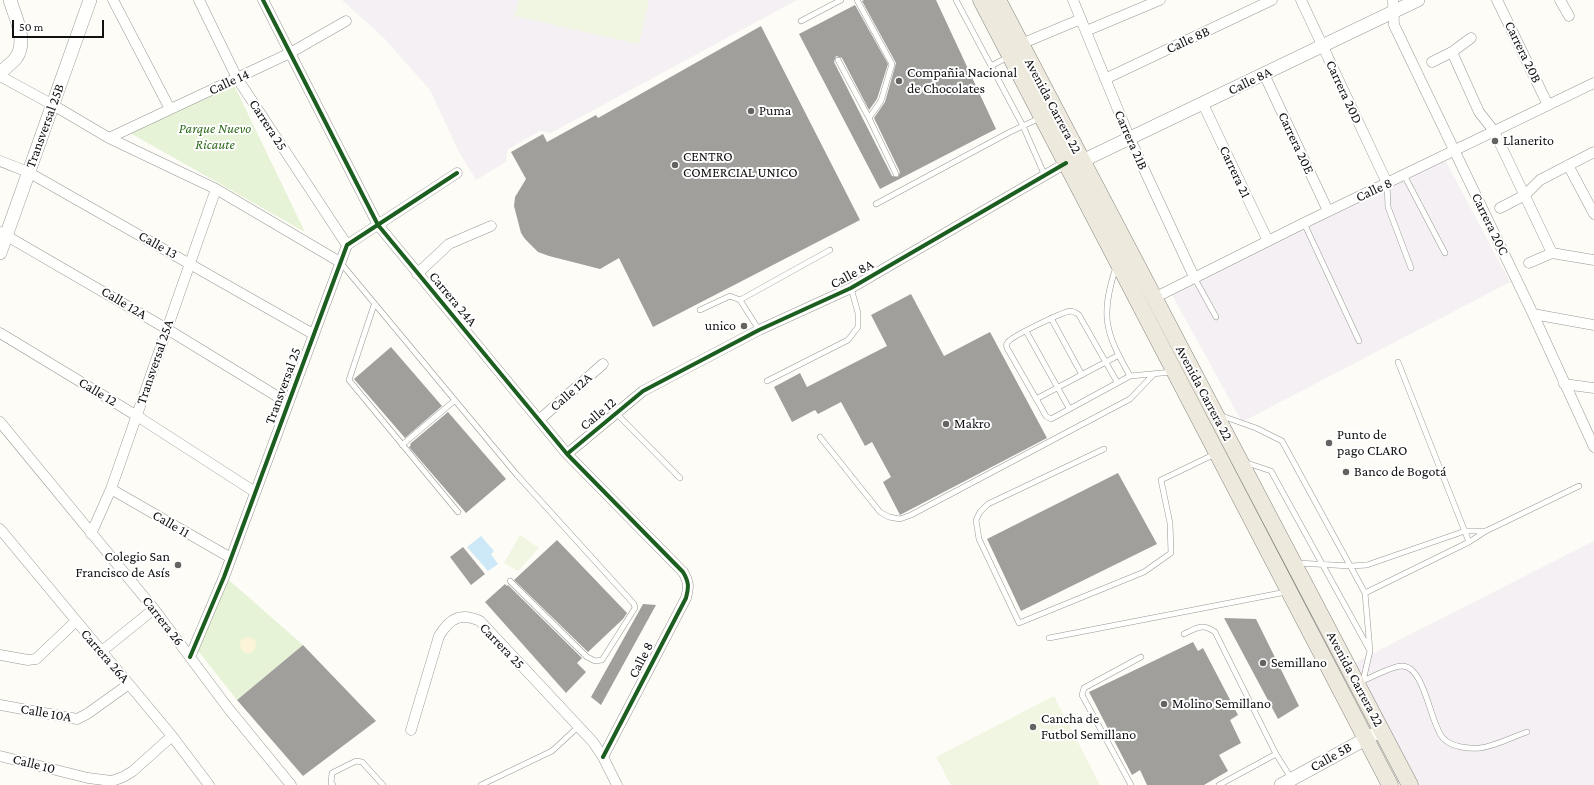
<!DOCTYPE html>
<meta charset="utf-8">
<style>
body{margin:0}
#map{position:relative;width:1594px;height:785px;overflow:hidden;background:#fdfcf7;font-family:"Crimson Pro",serif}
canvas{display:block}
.scale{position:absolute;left:12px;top:20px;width:92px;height:18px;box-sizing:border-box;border:2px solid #111;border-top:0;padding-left:5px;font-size:12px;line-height:14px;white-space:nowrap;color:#111;-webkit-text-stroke:3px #fff;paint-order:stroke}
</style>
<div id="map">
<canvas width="1594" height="785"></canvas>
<div class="scale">50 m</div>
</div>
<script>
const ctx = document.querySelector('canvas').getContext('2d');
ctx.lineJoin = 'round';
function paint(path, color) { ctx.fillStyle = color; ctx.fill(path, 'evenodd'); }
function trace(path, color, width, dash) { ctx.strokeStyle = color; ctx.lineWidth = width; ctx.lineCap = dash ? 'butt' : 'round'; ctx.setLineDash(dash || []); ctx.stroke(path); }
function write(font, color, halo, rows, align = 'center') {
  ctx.font = font + ' "Crimson Pro",serif'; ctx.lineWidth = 4; ctx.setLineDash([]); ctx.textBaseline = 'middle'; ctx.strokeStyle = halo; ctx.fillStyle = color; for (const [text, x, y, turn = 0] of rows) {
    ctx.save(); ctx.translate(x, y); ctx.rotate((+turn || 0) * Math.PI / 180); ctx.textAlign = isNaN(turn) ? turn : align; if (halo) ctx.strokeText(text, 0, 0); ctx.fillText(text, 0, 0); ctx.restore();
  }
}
paint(new Path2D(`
 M342,0H797L551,133L540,131L507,150L506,162L476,180L459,152L430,90L384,38Z
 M1444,158L1510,282L1242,422L1171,293Z
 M1594,541V785H1412L1350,665Z`), '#f5f0f3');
paint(new Path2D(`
 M233,83L305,232L130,133Z
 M221,573L303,645L237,700L195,647Z`), '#e7f3d7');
paint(new Path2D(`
 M240 645a8 8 0 1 1 16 0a8 8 0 1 1-16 0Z`), '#fcf4d9');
paint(new Path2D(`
 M519,0H649L639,44L515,16Z
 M520,535L539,548L518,571L504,563Z
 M1054,696L1100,785H951L936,757Z`), '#f0f6e1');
paint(new Path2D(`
 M481,536L494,551L491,554L498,564L488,571L467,547Z`), '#cde8f7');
paint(new Path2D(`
 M864,0H936L996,129L880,189L799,34L855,5L888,64L877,99L869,110L842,58L836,56L834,62L892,176L898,177L900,172L874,118L885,102L896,63L862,1Z
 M761,26L860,220L653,327L619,258L600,269L549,256L538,252L525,239L521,233L514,206L515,197L526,179L511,152L543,134L547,142L596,115L598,118Z
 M911,294L944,356L990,332L1047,438L900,515L883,482L891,477L872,442L865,446L841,402L818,414L815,410L792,422L774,387L800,373L807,387L887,346L871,315Z
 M391,347L442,406L405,438L354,379Z
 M448,412L506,479L466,513L409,447L411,445L410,444Z
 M1118,473L1157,544L1021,611L987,539Z
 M557,540L627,613L623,619L588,652L514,580Z
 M463,547L485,574L471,585L450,557Z
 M505,584L507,586L508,585L582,658L577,663L586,672L566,693L485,602Z
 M643,604L656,605L601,705L591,697Z
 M1224,618L1256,619L1299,706L1278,719Z
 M1193,642L1198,651L1203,648L1238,715L1230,720L1241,743L1219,755L1228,771L1204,785H1147L1140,770L1132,775L1089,692Z
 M303,645L376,721L303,776L237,700Z`), '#a19f9c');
const service = new Path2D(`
 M857,0L892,64L881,101L869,118L896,174
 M956,0L1023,126L1045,176
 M801,21L841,0
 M838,60L869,118
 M991,66L1008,57
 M1404,175L1445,253
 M1387,183L1388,207L1411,268
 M876,204L1010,132L1040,118
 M1304,223L1359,341
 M340,262L517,475L634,604L635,608L602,660L595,661L587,657L510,581
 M1116,267C1100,316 1105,332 1130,376
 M1194,277L1216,317
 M740,300L830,250
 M374,305L349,380L458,512
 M700,310L730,296L740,300L759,330
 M1051,318L1082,375
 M1026,331L1069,408
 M1398,362L1469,542
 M767,381L848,340L858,327V313L851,288
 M1117,382L1079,315C1076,313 1074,311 1070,311C1063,312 1012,336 1008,342C1006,344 1006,345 1007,348L1046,416L1051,419L1130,376L1172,372
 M1036,399L1119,355
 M616,413L680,478
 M1222,416L1256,428L1282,441L1365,593L1370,651L1362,685
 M820,437L880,512L889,517L900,519L911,515L1130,399L1153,375
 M402,445L454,401
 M1104,449L988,504L980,512L976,520L979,539L1019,623L1144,572L1171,553L1170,523L1161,480L1215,454
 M1244,462L1271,471L1369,649
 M1297,563L1351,566L1367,565L1465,531H1485
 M1365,593L1469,542L1486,531L1579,486
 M1184,634C1196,628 1202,623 1215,632L1276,754L1291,778
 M1049,638L1286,592
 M1362,681C1373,677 1392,666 1402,666C1425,666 1430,724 1443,738C1451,747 1468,749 1480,748C1496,746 1512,737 1527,732
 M333,785L331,783L332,773L356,761L362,762L383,785
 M481,785L552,751L579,726
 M1131,785L1082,695L1084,688L1141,657
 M1219,785L1276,754`);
const minor = new Path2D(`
 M113,0L170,109
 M199,0L237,78L347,245
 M263,0L378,225L567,454L683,572C689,582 689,587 686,598L603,757
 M1073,0L1130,139L1194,277
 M1301,0L1387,183
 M1393,0L1394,25L1533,314L1594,447
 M1497,0L1548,105
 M1560,0L1569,16
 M1086,31L1160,0
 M1021,44L1081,19
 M1452,52L1479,112L1494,131L1552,253
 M1432,62L1452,52L1471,38
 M1264,74L1328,211
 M0,76L53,105L109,138L216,189L340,262
 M1105,79L1272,0
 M1203,104L1268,241
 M109,138L290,53L346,21
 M0,161L28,172L313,334
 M1568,165L1594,214
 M1500,208L1525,195L1540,180L1594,152
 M0,232L167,329L288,403
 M1529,263L1552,253L1594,260
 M417,274L449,244L491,226
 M1154,298L1304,223L1594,83
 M1533,314L1594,325
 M0,333L137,416L255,492
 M1564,384L1594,388
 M539,420L603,364
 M0,422L154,609L228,708L291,785
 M567,454L643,391L759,330L851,288L1066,163
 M111,489L231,558
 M0,529L172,736L209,785
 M91,534L111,489L216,189
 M102,651L154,609
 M0,655L28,660L36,659L75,622
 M190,657L224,577L347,245L457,173
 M0,705L77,719L87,714L129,684
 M411,730L439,636C450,618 461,612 480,621L593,742L603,757L617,785
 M0,756L88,778L112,781L123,777L133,771L172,736`);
const tertiary = new Path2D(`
 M0,73C5,68 12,63 16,58C28,41 15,17 10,0
 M1082,161L1418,0
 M0,253L90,0
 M1281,785L1382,730`);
const primary = new Path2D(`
 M981,0L1390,785
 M998,0L1410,785`);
trace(service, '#979795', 6);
trace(minor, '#979795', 11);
trace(tertiary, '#979795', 14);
trace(primary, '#858482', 17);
trace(service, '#fffffe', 5);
trace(minor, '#fffffe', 10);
trace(tertiary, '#fffffe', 13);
trace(primary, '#ede9dc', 16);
trace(new Path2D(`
 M263,0L378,225L567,454L683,572C689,582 689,587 686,598L603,757
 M567,454L643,391L759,330L851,288L1066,163
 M190,657L224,577L347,245L457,173`), '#1b5e20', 4);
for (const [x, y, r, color] of [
 [899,81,4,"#646362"],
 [751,111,4,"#646362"],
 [1495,141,4,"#646362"],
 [675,165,4,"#646362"],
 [744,326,4,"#646362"],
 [946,424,4,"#646362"],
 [1329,443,4,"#646362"],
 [1346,472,4,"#646362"],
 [178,565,4,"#646362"],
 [1263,663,4,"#646362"],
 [1164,704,4,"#646362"],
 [1033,727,4,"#646362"]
]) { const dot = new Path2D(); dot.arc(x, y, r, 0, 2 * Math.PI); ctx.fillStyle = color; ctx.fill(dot); trace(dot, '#fff', 1.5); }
write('14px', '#111', '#fff', [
 ["Calle 8B",1188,40,-25],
 ["Carrera 20B",1523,52,64],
 ["Calle 8A",1250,81,-26],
 ["Calle 14",229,82,-25],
 ["Carrera 20D",1344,92,65],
 ["Avenida Carrera 22",1053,106,62],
 ["Carrera 25",268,125,57],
 ["Transversal 25B",45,126,-70],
 ["Carrera 21B",1131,140,66],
 ["Carrera 20E",1296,143,65],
 ["Carrera 21",1235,172,65],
 ["Calle 8",1374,190,-25],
 ["Carrera 20C",1490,224,64],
 ["Calle 13",158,245,29],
 ["Calle 8A",852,274,-28],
 ["Carrera 24A",453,299,50],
 ["Calle 12A",124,303,31],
 ["Transversal 25A",155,362,-71],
 ["Transversal 25",283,386,-70],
 ["Calle 12",98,392,31],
 ["Calle 12A",571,392,-41],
 ["Avenida Carrera 22",1204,393,62],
 ["Calle 12",598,414,-40],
 ["Calle 11",171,524,30],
 ["Carrera 26",163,621,52],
 ["Carrera 25",502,646,46],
 ["Carrera 26A",105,656,49],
 ["Calle 8",641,660,-63],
 ["Avenida Carrera 22",1355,679,62],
 ["Calle 10A",46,713,10],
 ["Calle 5B",1331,757,-29],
 ["Calle 10",34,764,14]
]);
write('14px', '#111', '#fff', [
 ["Compañia Nacional",907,73],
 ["de Chocolates",907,89],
 ["Puma",759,111],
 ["Llanerito",1503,141],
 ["CENTRO",683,157],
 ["COMERCIAL UNICO",683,173],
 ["unico",736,326,"right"],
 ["Makro",954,424],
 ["Punto de",1337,435],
 ["pago CLARO",1337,451],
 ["Banco de Bogotá",1354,472],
 ["Colegio San",170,557,"right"],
 ["Francisco de Asís",170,573,"right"],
 ["Semillano",1271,663],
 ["Molino Semillano",1172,704],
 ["Cancha de",1041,719],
 ["Futbol Semillano",1041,735]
], 'left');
write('italic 14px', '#2f6b1f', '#fff', [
 ["Parque Nuevo",215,129],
 ["Ricaute",215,145]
]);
</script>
